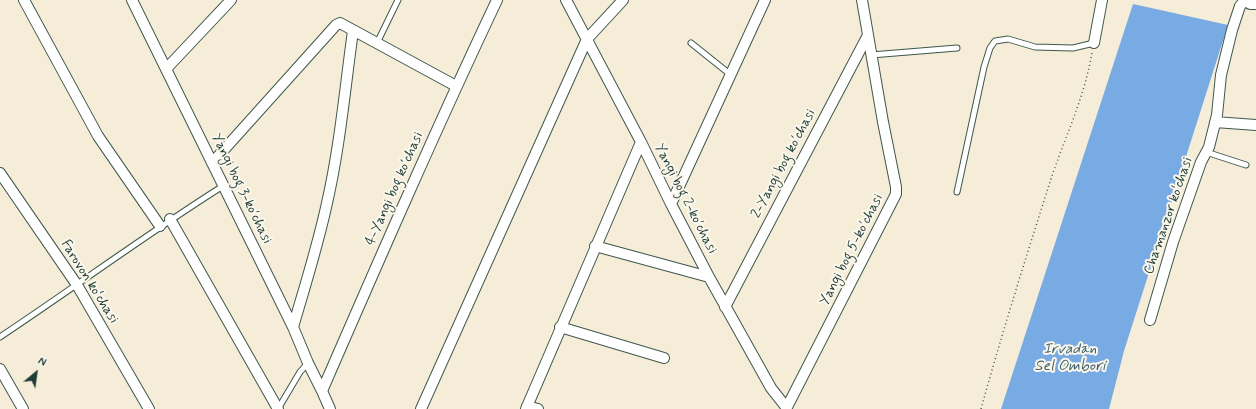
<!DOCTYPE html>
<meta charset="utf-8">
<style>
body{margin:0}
#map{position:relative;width:1256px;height:409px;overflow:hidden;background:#f5edd7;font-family:Mynerve,sans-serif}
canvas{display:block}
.north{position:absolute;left:16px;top:353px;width:40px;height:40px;-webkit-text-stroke:3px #fbf7ec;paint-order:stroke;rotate:29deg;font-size:11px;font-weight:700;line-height:16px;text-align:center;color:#1f3d34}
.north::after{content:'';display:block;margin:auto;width:14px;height:18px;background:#1f3d34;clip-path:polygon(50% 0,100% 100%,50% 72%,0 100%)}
</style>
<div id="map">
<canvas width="1256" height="409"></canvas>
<div class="north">N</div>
</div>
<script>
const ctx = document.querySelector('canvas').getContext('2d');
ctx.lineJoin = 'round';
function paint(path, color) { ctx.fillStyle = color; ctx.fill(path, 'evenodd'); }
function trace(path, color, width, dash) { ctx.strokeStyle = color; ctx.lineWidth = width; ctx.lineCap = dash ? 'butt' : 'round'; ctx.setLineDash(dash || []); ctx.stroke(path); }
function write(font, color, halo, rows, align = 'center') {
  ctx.font = font + ' Mynerve,sans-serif'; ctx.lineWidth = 4; ctx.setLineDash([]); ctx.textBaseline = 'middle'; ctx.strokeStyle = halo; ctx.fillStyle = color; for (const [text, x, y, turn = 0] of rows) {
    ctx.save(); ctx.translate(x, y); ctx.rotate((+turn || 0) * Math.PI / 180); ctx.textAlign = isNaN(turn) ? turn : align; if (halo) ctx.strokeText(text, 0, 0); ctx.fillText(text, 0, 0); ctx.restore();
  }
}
paint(new Path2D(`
 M1133,4L1228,25L1124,351L1109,409H1001Z`), '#78aae4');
const lane = new Path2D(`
 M377,43L398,0
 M691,43L731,75
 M871,55L957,48
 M1206,152L1246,165
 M957,192L984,67L990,48L995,41L1008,39L1035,47L1073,48L1094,43
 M0,337C75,287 147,234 223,186
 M278,409L300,372L308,363`);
const street = new Path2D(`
 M24,0L98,136L160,226
 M132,0L293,327L308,363L322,391L330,409
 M566,0L641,142L671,204L709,277L771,388L786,407
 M1248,0L1250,4H1256
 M1094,43L1102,0
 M166,69L231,0
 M1215,122L1256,125
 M212,163L336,25L340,23L456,86
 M0,173L77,285L149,409
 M671,204L765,0
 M170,219L278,409
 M595,246L709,277
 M725,307L868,35
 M1150,320L1173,242L1201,162L1209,147L1217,115L1221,75L1232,30L1240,6L1245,0
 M293,327C305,286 318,245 327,203C340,146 345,88 353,31
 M560,327L664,358
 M0,369L23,409
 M322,391C379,260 436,129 497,0
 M527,406L538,409
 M421,409L587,39L623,0
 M526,409L641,142
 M786,409L896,194V187L883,122L862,0`);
trace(lane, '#3f574c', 7);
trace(street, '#3f574c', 12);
trace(new Path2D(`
 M981,409C1002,333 1026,257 1050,182C1064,139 1085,97 1092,52`), '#3f574c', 1.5, [1, 3]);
trace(lane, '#fff', 5);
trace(street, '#fff', 10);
write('14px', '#1f3d34', '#fbf7ec', [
 ["2-Yangi bog koʼchasi",784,164,-62],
 ["Yangi bog 3-koʼchasi",241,189,64],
 ["4-Yangi bog koʼchasi",395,189,-66],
 ["Yangi bog 2-koʼchasi",685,199,63],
 ["Chamanzor koʻchasi",1169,216,-71],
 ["Yangi bog 5-koʼchasi",852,250,-63],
 ["Farovon koʻchasi",89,282,58]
]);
write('italic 15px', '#3a5e69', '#fbf7ec', [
 ["Irvadan",1070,350],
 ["Sel Ombori",1070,367]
]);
</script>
